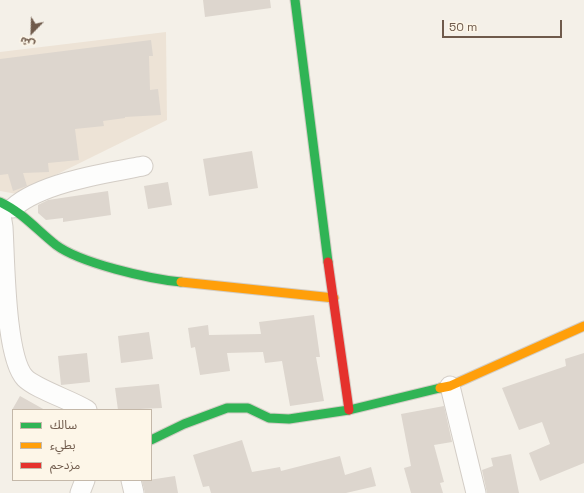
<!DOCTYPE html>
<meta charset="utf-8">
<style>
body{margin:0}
#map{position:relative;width:584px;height:493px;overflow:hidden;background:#f4f0e8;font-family:"Space Grotesk","Noto Sans Arabic",sans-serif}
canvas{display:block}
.legend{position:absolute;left:12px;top:409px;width:140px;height:72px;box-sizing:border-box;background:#fdf6e8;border:1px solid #c4b8a9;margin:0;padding:5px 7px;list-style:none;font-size:12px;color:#6f5a4b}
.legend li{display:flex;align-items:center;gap:8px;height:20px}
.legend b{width:20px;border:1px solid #c4b8a9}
.north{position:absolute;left:12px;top:12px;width:40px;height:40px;-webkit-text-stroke:3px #fdf6e8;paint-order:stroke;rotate:203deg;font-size:11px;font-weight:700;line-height:16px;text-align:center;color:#6f5a4b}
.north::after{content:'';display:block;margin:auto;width:14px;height:18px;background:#6f5a4b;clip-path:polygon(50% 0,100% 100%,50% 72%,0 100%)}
.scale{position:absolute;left:442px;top:20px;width:120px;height:18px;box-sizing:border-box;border:2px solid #6f5a4b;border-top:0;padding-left:5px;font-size:12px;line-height:14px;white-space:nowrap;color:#6f5a4b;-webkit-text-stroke:3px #fdf6e8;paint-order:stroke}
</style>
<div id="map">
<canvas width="584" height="493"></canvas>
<ul class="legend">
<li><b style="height:5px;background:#30b455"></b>سالك</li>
<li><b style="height:5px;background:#ff9f0a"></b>بطيء</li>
<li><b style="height:5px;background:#e5322d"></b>مزدحم</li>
</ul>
<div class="north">ش</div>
<div class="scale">50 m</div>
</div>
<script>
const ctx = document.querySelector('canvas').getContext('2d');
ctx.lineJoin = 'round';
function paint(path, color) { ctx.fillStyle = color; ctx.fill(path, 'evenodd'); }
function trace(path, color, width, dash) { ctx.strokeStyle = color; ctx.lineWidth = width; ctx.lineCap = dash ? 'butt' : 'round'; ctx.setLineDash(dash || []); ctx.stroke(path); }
paint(new Path2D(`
 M166,32L167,120L17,194L0,191V52Z`), '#ede3d6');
paint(new Path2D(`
 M203,0H270L271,8L205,17Z
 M151,40L153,56H149L150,90L158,89L161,115L125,117V118L103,121L104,126L75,129L79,160L48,163L49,172L23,173L27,186L13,191L8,174L0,175V59Z
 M252,151L258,188L209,196L203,159Z
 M168,182L172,205L148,209L144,186Z
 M108,191L111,215L63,222V218L46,220L38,213V205L48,200Z
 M314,315L320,357H316L324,401L290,406L282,361L265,363L263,352L227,353L230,371L200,375L195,347L191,348L188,328L208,325L209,335L261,334L259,322Z
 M149,332L153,359L121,363L118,336Z
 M87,353L90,382L61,385L58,356Z
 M584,353V463L540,481L529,453L550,444L542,422L519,430L502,388L566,366L565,359Z
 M159,384L162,408L118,410L115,388Z
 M20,396L45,410H12Z
 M444,406L452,442L434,445L444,482L440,483L443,493H411L404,468L411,466L401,414Z
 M242,440L252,472L280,467L281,471L340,456L345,475L371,467L376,486L346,493H211L209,486L203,487L193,455Z
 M511,454L519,493H487L482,470L493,466L491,458Z
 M175,476L178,493H145L142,481Z`), '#ddd6ce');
const street = new Path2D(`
 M13,208C40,183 106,173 143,166
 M0,209L3,227C5,259 5,357 25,378C36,389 71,400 87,410
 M450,386L476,493
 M131,480L134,493
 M80,493L85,480`);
const fast = new Path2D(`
 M295,0L328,262
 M0,202C22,212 37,230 56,245C80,263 149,279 181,282
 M151,440L184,424L227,408H248L269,418L289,419L349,410L440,388`);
const slow = new Path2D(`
 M181,282L334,298
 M440,388L450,386L584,326`);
const jam = new Path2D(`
 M328,262L349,410`);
trace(street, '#d3cdc6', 21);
trace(fast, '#d3cdc5', 11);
trace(slow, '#d3cdc5', 11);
trace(jam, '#d3cdc5', 11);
trace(street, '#fdfdfc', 19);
trace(fast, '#30b455', 9);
trace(slow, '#ff9f0a', 9);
trace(jam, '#e5322d', 9);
</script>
